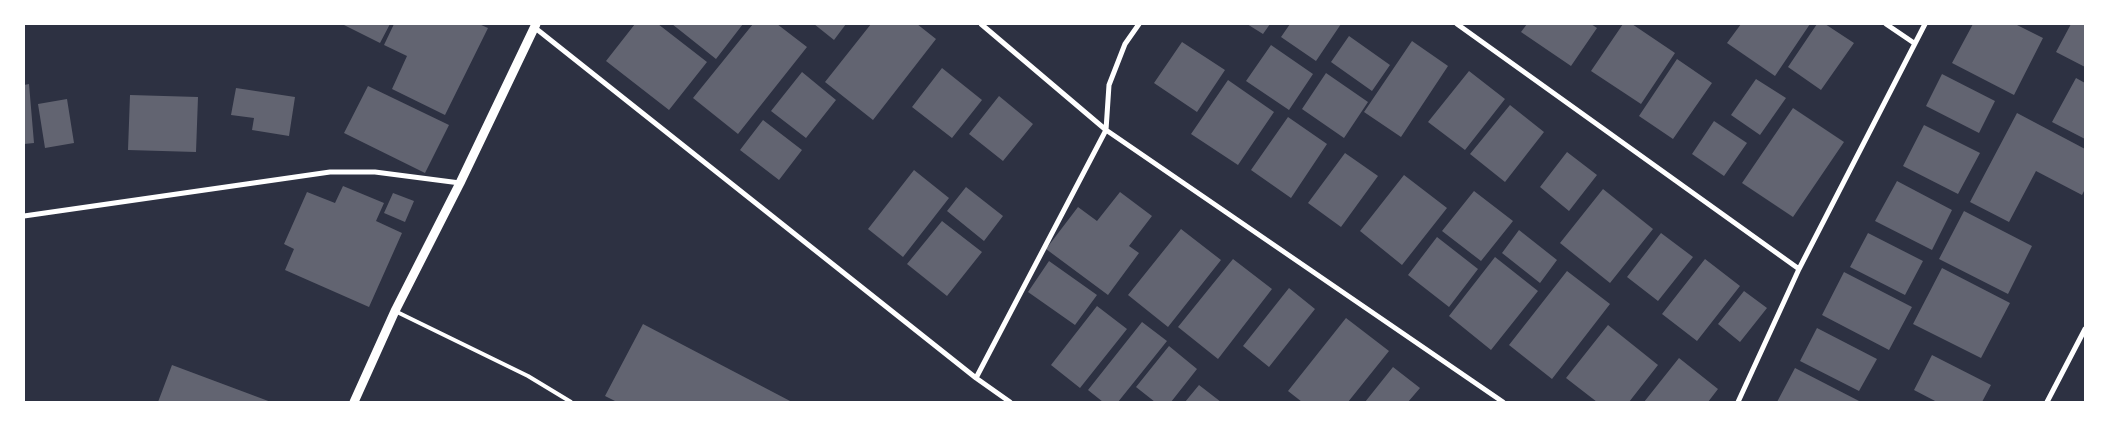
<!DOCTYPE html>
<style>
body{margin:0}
#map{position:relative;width:2109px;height:426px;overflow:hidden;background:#2d3142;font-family:"Asap Condensed",sans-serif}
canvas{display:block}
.frame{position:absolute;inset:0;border:25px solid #fff;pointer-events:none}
</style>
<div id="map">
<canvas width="2109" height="426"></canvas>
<div class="frame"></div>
</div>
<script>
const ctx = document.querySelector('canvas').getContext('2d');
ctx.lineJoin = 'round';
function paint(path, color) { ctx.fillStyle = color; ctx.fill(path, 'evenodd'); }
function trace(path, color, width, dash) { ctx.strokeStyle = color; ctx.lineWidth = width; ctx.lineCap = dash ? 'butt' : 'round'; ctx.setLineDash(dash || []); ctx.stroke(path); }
paint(new Path2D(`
 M342,24H390L380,43Z
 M394,24H479L488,28L445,115L392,89L407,56L384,45Z
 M635,24H658L707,62L669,110L606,61Z
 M672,24H743L716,59Z
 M753,24H777L807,47L738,134L693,98Z
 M814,24H846L834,40Z
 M871,24H917L936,39L873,120L825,82Z
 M1247,24H1270L1263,34Z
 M1290,24H1341L1316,61L1281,37Z
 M1527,24H1591L1597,28L1571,66L1521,32Z
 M1623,24H1632L1675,53L1641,104L1591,71Z
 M1741,24H1810L1775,76L1727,43Z
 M1817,24H1825L1854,43L1821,90L1788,67Z
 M1973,24H2015L2043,38L2014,95L1952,63Z
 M2071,24H2085V67L2056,52Z
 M1349,36L1390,65L1372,91L1331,62Z
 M1412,41L1448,66L1401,137L1364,112Z
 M1182,42L1225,70L1197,112L1154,83Z
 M1271,45L1313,74L1289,110L1246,81Z
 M1677,59L1712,83L1673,139L1639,116Z
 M942,68L982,100L952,138L912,107Z
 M1469,71L1505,99L1465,150L1428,122Z
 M802,72L836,100L806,138L771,111Z
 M1326,73L1368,102L1344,138L1302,109Z
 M1942,74L1995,101L1979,133L1926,106Z
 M2076,78L2085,83V139L2052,122Z
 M1756,79L1786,98L1760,135L1731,115Z
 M1228,80L1274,112L1238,165L1191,134Z
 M29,84L34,143L24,144V85Z
 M368,86L449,125L425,173L344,133Z
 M236,88L295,97L289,136L252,130L254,118L231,115Z
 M130,95L198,97L196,152L128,150Z
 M999,96L1033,124L1003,161L969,134Z
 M67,99L74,143L45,148L38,104Z
 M1510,105L1544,132L1505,182L1470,154Z
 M1793,108L1844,142L1793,217L1742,183Z
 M2017,113L2085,149V189L2082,195L2036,171L2009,222L1970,202Z
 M1288,117L1327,144L1291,198L1251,170Z
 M763,120L802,150L779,180L740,150Z
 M1714,121L1747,143L1724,176L1692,154Z
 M1924,125L1980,153L1958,194L1903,166Z
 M1567,152L1597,175L1569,211L1540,187Z
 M1345,153L1378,176L1341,227L1308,203Z
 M914,170L949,198L903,257L868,229Z
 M1404,175L1447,208L1402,265L1360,231Z
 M1897,181L1952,210L1932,250L1875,221Z
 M343,186L384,203L376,221L402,233L369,307L285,270L294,249L284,244L307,192L335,203Z
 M966,187L1003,216L984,241L947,211Z
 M1603,189L1653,229L1610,283L1560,243Z
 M1474,191L1513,221L1481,261L1442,231Z
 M1120,192L1152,216L1129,246L1139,253L1108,295L1046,249L1078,207L1097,221Z
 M393,193L414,201L405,222L384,213Z
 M1964,211L2032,246L2008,294L1939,259Z
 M942,221L982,252L947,296L907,264Z
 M1181,229L1221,260L1168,327L1128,295Z
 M1519,230L1557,260L1540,283L1502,253Z
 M1661,233L1693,257L1658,301L1627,277Z
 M1868,233L1923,261L1905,295L1850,267Z
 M1437,237L1478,269L1449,307L1408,275Z
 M1495,257L1538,291L1491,350L1449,316Z
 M1233,259L1272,289L1218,359L1178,327Z
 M1705,259L1740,286L1697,341L1662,314Z
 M1049,261L1097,295L1075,325L1028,292Z
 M1942,268L2010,303L1981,358L1913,324Z
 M1567,271L1610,304L1552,379L1509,345Z
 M1844,272L1912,307L1889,350L1822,315Z
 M1289,288L1315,309L1269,367L1243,346Z
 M1744,291L1767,308L1740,342L1718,324Z
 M1097,306L1127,329L1080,388L1051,365Z
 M1346,318L1389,351L1348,402H1302L1288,391Z
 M1142,322L1167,341L1118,402H1103L1088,390Z
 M643,324L792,402H617L605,396Z
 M1608,325L1658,365L1629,402H1597L1566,378Z
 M1817,328L1877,359L1859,391L1800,361Z
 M1169,346L1197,369L1171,402H1155L1136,387Z
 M1932,355L1991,385L1982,402H1937L1914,390Z
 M1679,358L1718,389L1708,402H1644Z
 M172,365L271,402H158Z
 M1393,367L1420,388L1408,402H1365Z
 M1795,368L1861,402H1777Z
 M1199,385L1221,402H1185Z`), '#626471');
trace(new Path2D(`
 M395,311L528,376L571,402`), '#fff', 4);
trace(new Path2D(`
 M981,24L1106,130L1503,402
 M1457,24L1799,269
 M1886,24L1914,43
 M534,27L976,378L1010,402
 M24,216L330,172H375L460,183
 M976,378L1106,130L1109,85L1125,44L1139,24
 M1738,402L1799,269L1925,24
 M2047,402L2085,329`), '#fff', 5);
trace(new Path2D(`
 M354,402L395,311L460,183L536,24`), '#fff', 9);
</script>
